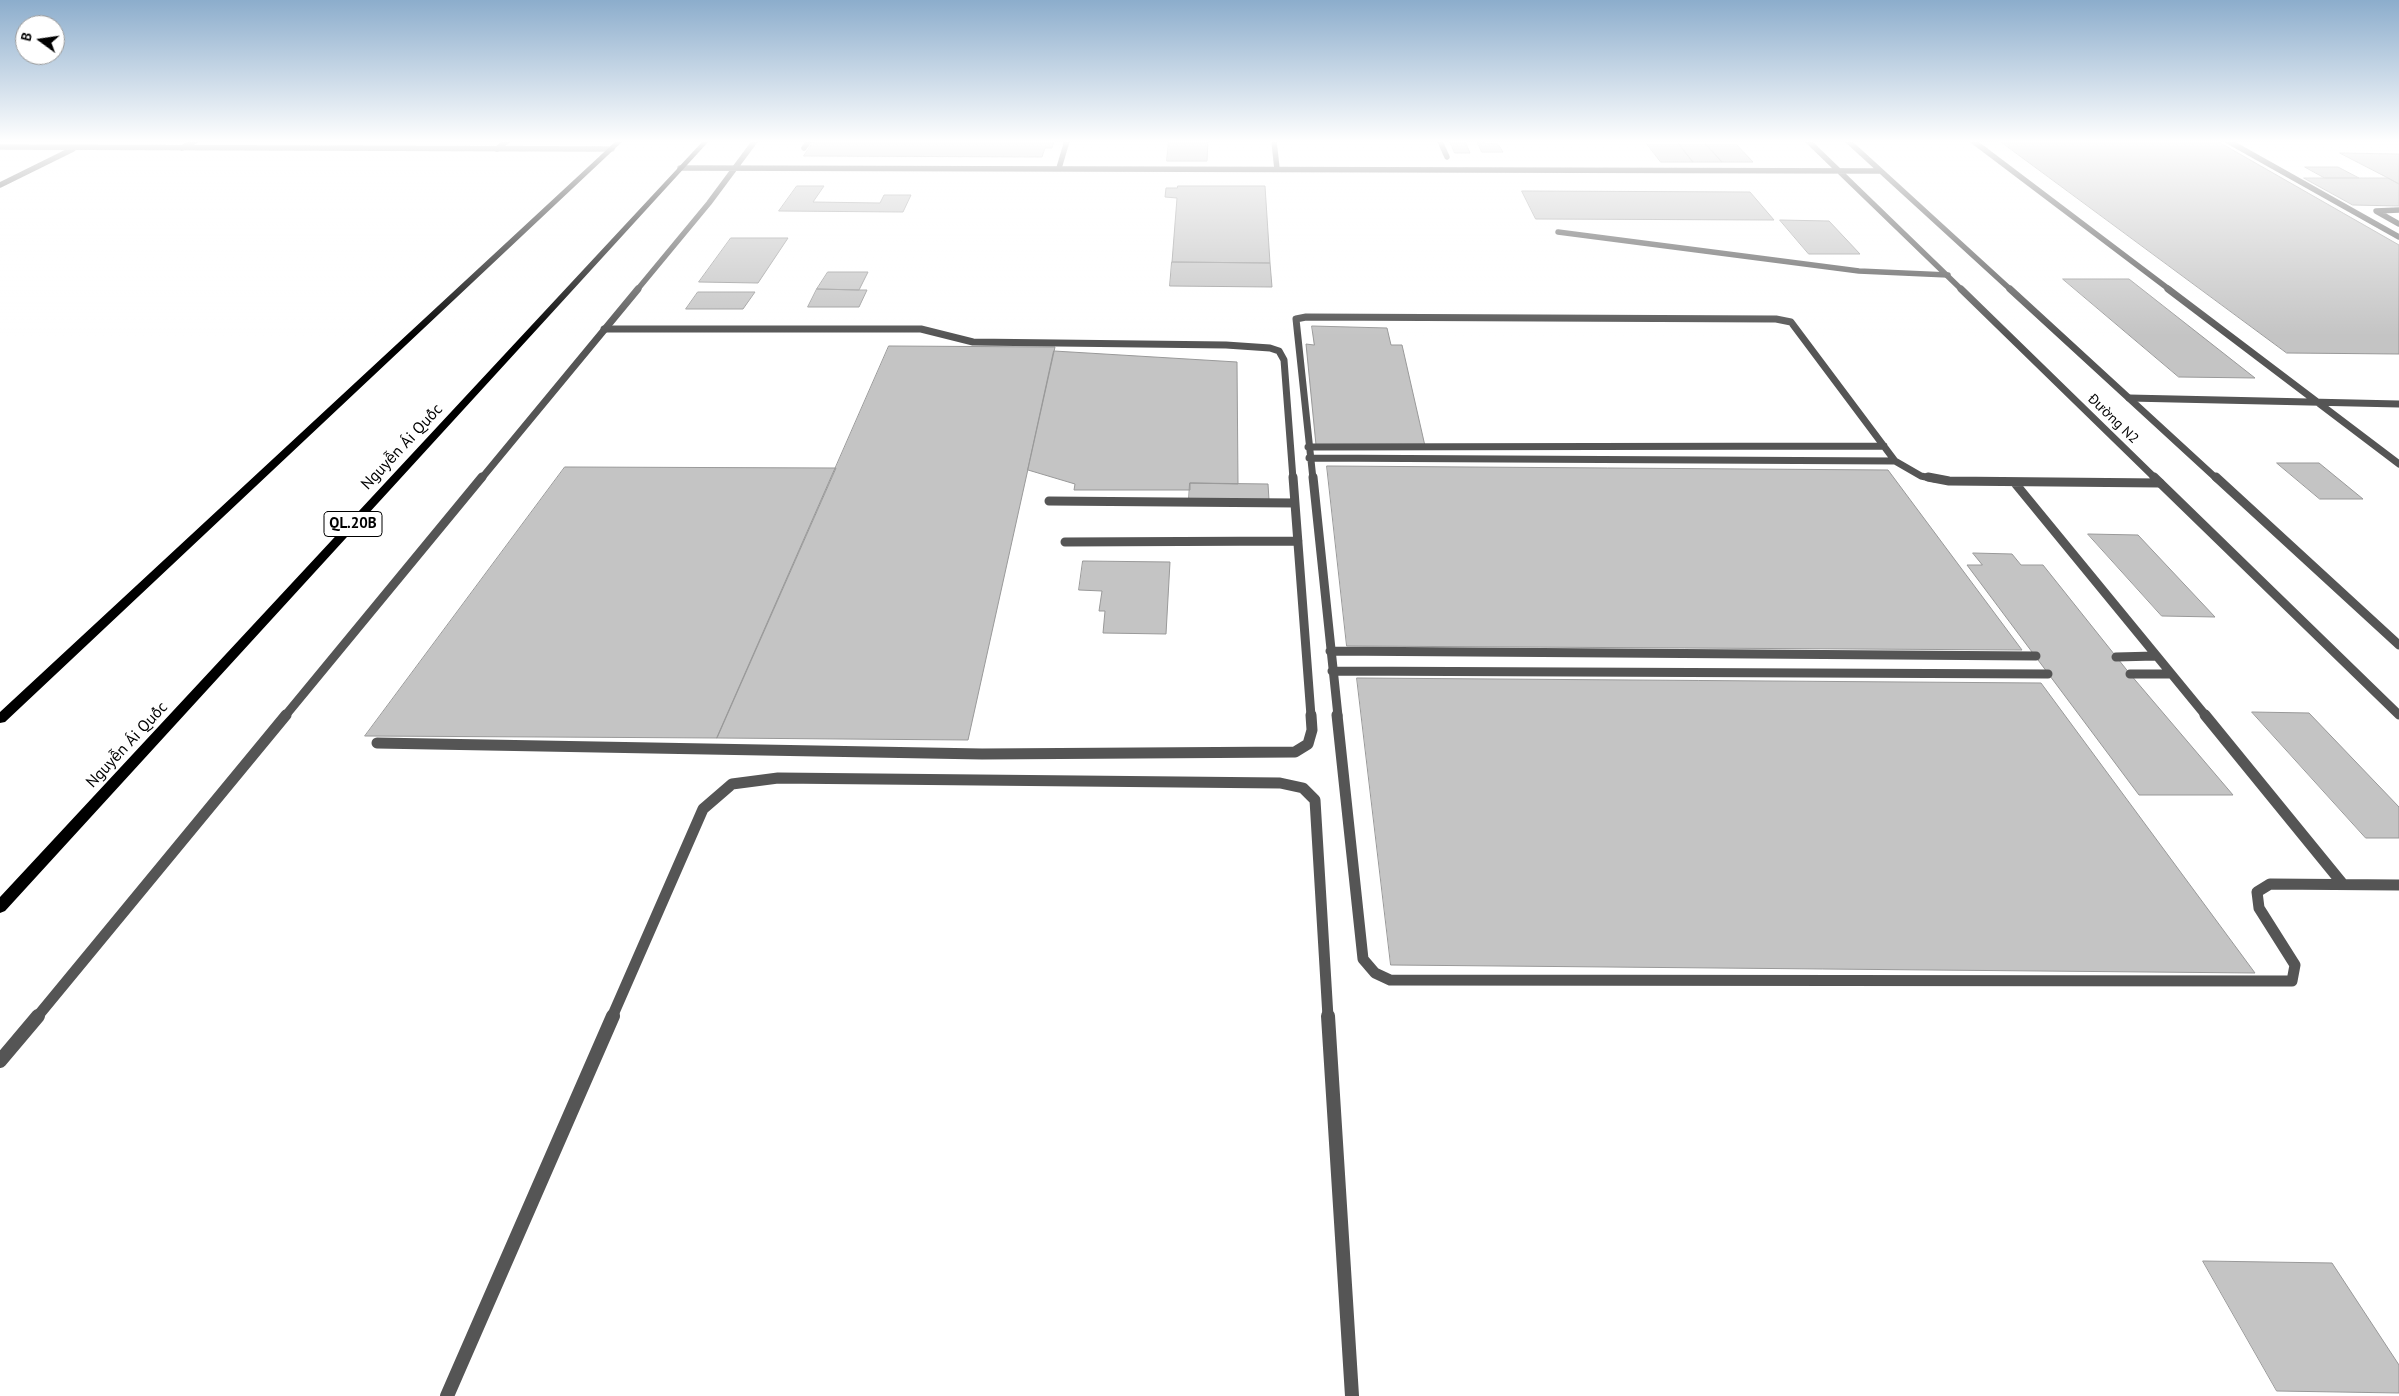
<!DOCTYPE html>
<meta charset="utf-8">
<style>
body{margin:0}
#map{position:relative;width:2399px;height:1396px;overflow:hidden;background:#fff;font-family:"PT Sans",sans-serif}
canvas{display:block}
.north{position:absolute;left:15px;top:15px;width:50px;height:50px;box-sizing:border-box;background:#fff;border:1px solid #999;border-radius:50%;rotate:284deg;font-size:14px;font-weight:700;line-height:20px;text-align:center;color:#000}
.north::after{content:'';display:block;margin:auto;width:18px;height:22px;background:#000;clip-path:polygon(50% 0,100% 100%,50% 72%,0 100%)}
</style>
<div id="map">
<canvas width="2399" height="1396"></canvas>
<div class="north">B</div>
</div>
<script>
const ctx = document.querySelector('canvas').getContext('2d');
ctx.lineJoin = 'round';
function paint(path, color) { ctx.fillStyle = color; ctx.fill(path, 'evenodd'); }
function trace(path, color, width, dash) { ctx.strokeStyle = color; ctx.lineWidth = width; ctx.lineCap = dash ? 'butt' : 'round'; ctx.setLineDash(dash || []); ctx.stroke(path); }
function write(font, color, halo, rows, align = 'center') {
  ctx.font = font + ' "PT Sans",sans-serif'; ctx.lineWidth = 4; ctx.setLineDash([]); ctx.textBaseline = 'middle'; ctx.strokeStyle = halo; ctx.fillStyle = color; for (const [text, x, y, turn = 0] of rows) {
    ctx.save(); ctx.translate(x, y); ctx.rotate((+turn || 0) * Math.PI / 180); ctx.textAlign = isNaN(turn) ? turn : align; if (halo) ctx.strokeText(text, 0, 0); ctx.fillText(text, 0, 0); ctx.restore();
  }
}
const building = new Path2D(`
 M814,141H1054L1052,148H1045L1042,157L804,156Z
 M1169,141H1208L1207,161H1167Z
 M1450,141H1465L1470,153H1455Z
 M2000,141H2217L2399,245V354L2287,353Z
 M1478,143L1498,144L1503,152H1482Z
 M1647,144H1679L1693,162H1661Z
 M1679,144H1706L1722,162H1693Z
 M1706,144H1736L1753,162H1722Z
 M2340,153L2399,154V184L2388,178Z
 M2305,167H2338L2359,178H2325Z
 M2304,178H2388L2399,184V206L2353,205Z
 M797,186H824L813,202L880,203L884,195H911L903,212L779,211Z
 M1178,186H1265L1270,263L1172,262L1177,198L1165,197L1166,188H1177Z
 M1522,191L1750,192L1774,220L1536,219Z
 M1780,220L1829,221L1860,254H1809Z
 M731,238H788L758,283L699,282Z
 M1172,262L1270,263L1272,287L1170,286Z
 M828,272H868L859,290L817,289Z
 M2063,279H2129L2255,378L2179,377Z
 M817,289L859,290H867L859,307H808Z
 M698,292H755L743,309H686Z
 M1312,326L1387,328L1391,345H1402L1425,446L1316,445L1306,344L1314,345Z
 M889,346L1055,347L968,740L717,738Z
 M1054,351L1237,362L1238,484L1190,483V490H1074L1075,484L1028,470Z
 M2277,463H2319L2363,499H2320Z
 M1327,466L1888,470L2022,650L1347,646Z
 M565,467L836,468L717,738L365,736Z
 M1190,483L1268,484L1269,500L1189,499Z
 M2088,534L2138,535L2215,617L2162,616Z
 M1973,553L2012,554L2021,565H2043L2130,674L2233,795H2139L1967,565H1982Z
 M1083,561L1170,562L1166,634L1103,633L1105,611H1099L1102,591L1079,590Z
 M1357,678L2041,683L2255,973L1391,965Z
 M2252,712L2309,713L2399,807V838H2366Z
 M2203,1261L2332,1263L2399,1365V1393L2277,1391Z`);
paint(building, '#c4c4c4');
trace(building, '#999', 1);
trace(new Path2D(`
 M1274,141L1277,169
 M1440,141L1447,157
 M1973,141L2170,290
 M2228,141L2399,237
 M182,148L195,141
 M804,148L809,141
 M497,149L507,141
 M1059,168L1067,141
 M2399,210L2376,211L2399,224
 M1558,232L1859,271L1948,275`), '#555', 5.5);
trace(new Path2D(`
 M2168,289L2399,464
 M604,329H921L973,342L1226,345L1270,348L1279,351L1284,360L1293,479
 M2129,398L2399,404
 M1308,447L1884,446
 M1309,458L1895,461
 M1313,479L1296,319L1306,317L1776,319L1791,322L1895,461L1921,476L1935,479`), '#555', 7);
trace(new Path2D(`
 M1293,477L1311,716
 M1313,477L1338,716
 M1928,477L1949,481L2160,483
 M2014,482L2206,716
 M1049,501L1295,503
 M1065,542L1298,541
 M1330,651L2036,656
 M2116,657L2155,656
 M1332,671L2048,674
 M2130,674H2170`), '#555', 9);
trace(new Path2D(`
 M1337,715L1363,959L1375,973L1390,980L2292,981L2295,965L2259,908L2257,892L2270,884L2399,885
 M2205,715L2342,883
 M377,743L982,754L1295,752L1308,744L1312,730L1311,715
 M612,1017L703,809L732,784L778,778L1280,783L1303,788L1315,800L1328,1017`), '#555', 11);
trace(new Path2D(`
 M1328,1016L1352,1396
 M447,1396L613,1016`), '#555', 14);
trace(new Path2D(`
 M1808,141L1962,290
 M1848,141L2011,290
 M0,147L612,149
 M680,168L1880,171
 M0,185L73,149
 M637,290L709,203L755,141`), '#555', 5.5);
trace(new Path2D(`
 M1961,289L2156,479
 M2010,289L2217,479
 M481,479L638,289`), '#555', 7);
trace(new Path2D(`
 M2154,477L2399,715
 M2216,477L2399,645
 M285,716L482,477`), '#555', 9);
trace(new Path2D(`
 M37,1017L286,715`), '#555', 11);
trace(new Path2D(`
 M0,1061L38,1016`), '#555', 14);
paint(new Path2D(`
 M616,141H623L5,722L0,723V712Z
 M703,141H709L5,911L0,913V897Z`), '#000');
const sky = ctx.createLinearGradient(0, 0, 0, 336);
sky.addColorStop(0, '#8cadcc');
sky.addColorStop(0.42, '#fff');
sky.addColorStop(1, '#ffffff00');
ctx.fillStyle = sky;
ctx.fillRect(0, 0, 2399, 336);
write('14px', '#000', '#fff', [
 ["Đường N2",2113,419,44]
]);
for (const [x, y, w] of [
 [353,524,58]
]) { const box = new Path2D(); box.roundRect(x - w / 2, y - 12.5, w, 25, 4); ctx.fillStyle = '#fff'; ctx.fill(box); trace(box, '#000', 1); }
write('bold 15px', '#000', null, [
 ["QL.20B",353,524]
]);
write('16px', '#000', '#fff', [
 ["Nguyễn Ái Quốc",402,447,-47],
 ["Nguyễn Ái Quốc",127,745,-47]
]);
</script>
